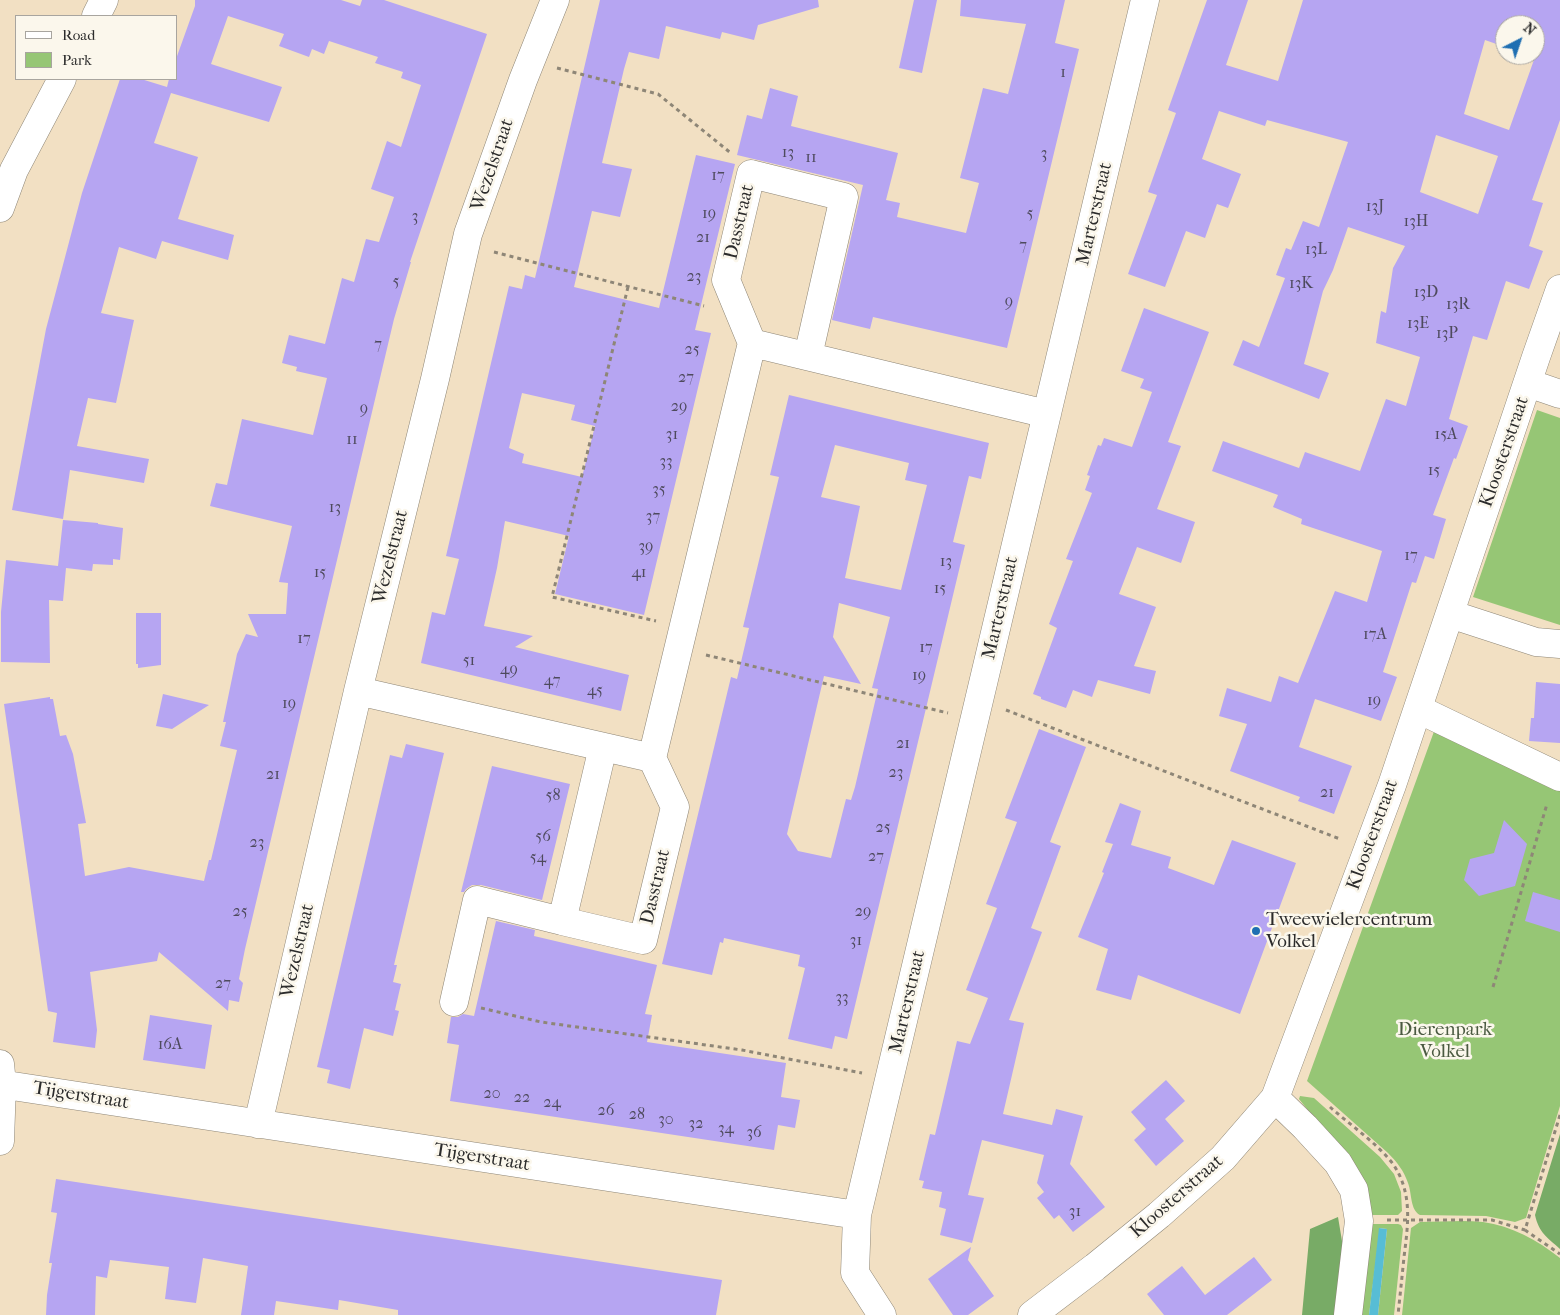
<!DOCTYPE html>
<style>
body{margin:0}
#map{position:relative;width:1560px;height:1315px;overflow:hidden;background:#f2e0c3;font-family:"IM FELL French Canon",serif}
canvas{display:block}
.legend{position:absolute;left:15px;top:15px;width:162px;height:65px;box-sizing:border-box;background:#fbf7ec;border:1px solid #a8a59f;margin:0;padding:6px 9px;list-style:none;font-size:15px;color:#2b2b2b}
.legend li{display:flex;align-items:center;gap:10px;height:25px}
.legend b{width:25px;border:1px solid #a8a59f}
.north{position:absolute;left:1495px;top:15px;width:50px;height:50px;box-sizing:border-box;background:#fbf7ec;border:1px solid #a8a59f;border-radius:50%;rotate:41deg;font-size:14px;font-weight:700;line-height:20px;text-align:center;color:#2b2b2b}
.north::after{content:'';display:block;margin:auto;width:18px;height:22px;background:#1f6fb2;clip-path:polygon(50% 0,100% 100%,50% 72%,0 100%)}
</style>
<div id="map">
<canvas width="1560" height="1315"></canvas>
<ul class="legend">
<li><b style="height:6px;background:#fff"></b>Road</li>
<li><b style="height:14px;background:#96c675"></b>Park</li>
</ul>
<div class="north">N</div>
</div>
<script>
const ctx = document.querySelector('canvas').getContext('2d');
ctx.lineJoin = 'round';
function paint(path, color) { ctx.fillStyle = color; ctx.fill(path, 'evenodd'); }
function trace(path, color, width, dash) { ctx.strokeStyle = color; ctx.lineWidth = width; ctx.lineCap = dash ? 'butt' : 'round'; ctx.setLineDash(dash || []); ctx.stroke(path); }
function write(font, color, halo, rows, align = 'center') {
  ctx.font = font + ' "IM FELL French Canon",serif'; ctx.lineWidth = 5; ctx.setLineDash([]); ctx.textBaseline = 'middle'; ctx.strokeStyle = halo; ctx.fillStyle = color; for (const [text, x, y, turn = 0] of rows) {
    ctx.save(); ctx.translate(x, y); ctx.rotate((+turn || 0) * Math.PI / 180); ctx.textAlign = isNaN(turn) ? turn : align; if (halo) ctx.strokeText(text, 0, 0); ctx.fillText(text, 0, 0); ctx.restore();
  }
}
paint(new Path2D(`
 M1537,410L1560,418V625L1473,597Z
 M1436,726L1560,789V1106L1526,1218L1515,1222L1486,1216L1420,1215C1410,1210 1412,1193 1408,1183C1404,1171 1397,1162 1388,1153L1307,1081Z
 M1300,1096L1314,1098L1380,1157L1394,1174L1401,1192L1402,1211L1398,1215H1371L1315,1119L1299,1099Z
 M1420,1222C1440,1222 1462,1220 1483,1222C1512,1226 1537,1240 1560,1258V1315H1402L1411,1228Z
 M1373,1224H1398L1401,1225L1403,1229L1394,1315H1378L1387,1229L1380,1228L1369,1315H1358L1370,1225Z`), '#96c675');
paint(new Path2D(`
 M1560,1134V1249C1547,1237 1539,1233 1535,1215Z
 M1338,1217L1343,1247L1337,1315H1302L1310,1229Z`), '#78ab66');
paint(new Path2D(`
 M1379,1228L1387,1229L1378,1315H1369Z`), '#57bdd5');
paint(new Path2D(`
 M195,0H341L360,6L362,0H384L487,34L410,262H411L394,319L245,949L239,979L243,983L239,1002L229,1000L228,1011L159,952L157,961L90,972L97,1030L95,1048L53,1042L57,1013L48,1011L4,704L50,697V699H53L60,736L66,735L73,754L86,823L78,824L85,876L129,867L204,881L209,860H211L237,750L220,746L226,722H223L237,654L246,634L258,637L248,614H286L288,583L279,582L292,526L210,506L216,483L227,485L242,419L313,435L327,378L296,371L297,367L282,363L289,335L325,344L342,278L354,282L366,239L379,242L394,197L371,189L387,141L401,147L421,85L401,78L403,72L375,63L378,57L329,41L324,54L312,49L309,57L279,46L284,34L228,16L211,64L282,87L269,122L171,93L154,143L198,157L178,219L234,235L228,260L162,241L156,259L119,247L101,313L134,320L116,403L88,398L77,446L149,459L144,483L70,470L63,519L12,510L46,329L82,193L120,79H141L167,87L169,79H176V59L195,6Z
 M600,0H818L819,7L758,25L754,40L722,32L720,39L666,26L659,59L629,52L624,69L602,163L632,169L620,217L592,211L574,287L659,308L696,155L735,164L695,330L711,333L644,615L555,594L569,536L505,521L497,568L484,626L533,636L515,647L629,675L621,711L421,663L432,612L445,615L459,559L446,556L509,286L522,289L525,275L535,278ZM522,393L575,405L571,420L595,426L582,477L522,463L524,454L509,448Z
 M914,0H937L922,73L899,68Z
 M961,0H1065L1055,43L1079,49L1007,348L873,317L870,329L832,320L863,185L737,155L747,115L762,119L770,88L798,96L791,126L898,153L886,200L900,203L897,217L966,233L979,183L960,178L983,88L1008,94L1026,24L960,16Z
 M1207,0H1248L1226,65L1278,81L1303,0H1560V120L1532,200L1543,203L1529,246L1543,251L1529,289L1506,281L1487,340L1473,336L1449,419L1468,426L1456,459L1454,458L1433,515L1446,519L1434,559L1425,556L1416,583L1412,582L1383,672L1397,677L1381,721L1315,699L1299,747L1352,766L1334,814L1298,801L1300,797L1230,771L1247,724L1219,716L1227,688L1271,702L1279,676L1298,683L1335,591L1367,602L1382,551L1301,524L1302,519L1273,507L1278,495L1212,471L1223,441L1299,468L1305,452L1360,471L1386,399L1406,406L1420,357L1376,343L1381,311L1386,313L1393,268L1405,246L1348,227L1333,270L1323,291L1304,364L1329,373L1319,399L1233,365L1243,340L1259,347L1285,278L1276,275L1286,248L1291,250L1303,221L1319,227L1348,142L1267,120L1265,126L1219,111L1202,159L1241,174L1228,208L1217,204L1205,238L1186,231L1165,287L1128,274L1157,195L1148,192L1176,113L1168,110ZM1505,25H1535V55H1528L1535,57L1509,130L1464,114L1485,40L1505,47ZM1436,135L1498,156L1478,214L1420,192Z
 M1144,308L1209,332L1168,442L1181,446L1157,509L1195,522L1181,563L1137,547L1119,594L1156,607L1134,666L1156,671L1150,694L1098,680L1092,697L1073,690L1066,708L1041,699V697L1033,694L1057,628L1049,624L1073,561L1066,559L1092,493L1085,490L1090,476L1087,475L1098,445L1101,446L1104,438L1132,447L1152,392L1140,388L1144,379L1121,371Z
 M789,395L989,443L981,479L969,476L953,542L965,545L847,1039L835,1036L832,1049L788,1039L805,968L798,966L800,955L724,938L723,943L720,942L712,975L662,964L731,677L737,679L749,628L743,627L779,477L770,475ZM835,445L909,463L905,480L927,485L901,590L845,578L860,506L821,497ZM839,603L890,617L872,688L878,689L855,787L851,800L846,799L831,858L798,851L787,834L824,676L861,684L833,637Z
 M63,520L98,523V524L123,528L120,560L113,559V565L93,564L92,571L66,568L63,601L49,600L50,663L1,662V612L6,560L58,566Z
 M136,613H161V665L138,668V664H136Z
 M1536,682L1560,684V743L1529,741L1531,718H1534Z
 M163,694L209,705L172,729L156,726Z
 M1039,729L1086,747L1050,842L1061,846L1031,928L1042,932L1009,1020L1024,1023L1003,1114L1052,1125L1056,1109L1083,1116L1070,1164L1105,1207L1073,1232L1059,1215L1054,1219L1037,1198L1044,1192L1037,1183L1044,1155L982,1140L968,1195L984,1198L972,1243L940,1235L946,1209L939,1207L942,1192L922,1188L924,1181L919,1180L930,1134L935,1135L957,1041L970,1044L988,998L966,990L997,908L986,904L1017,822L1005,818Z
 M406,744L444,753L394,965H397L393,982L401,984L395,1010L399,1011L393,1036L364,1028L350,1089L327,1083L330,1070L317,1067L390,755L402,758Z
 M492,766L570,784L542,900L481,885H472L466,889L464,892H461Z
 M1120,803L1141,811L1131,845L1171,857L1168,868L1214,885L1232,840L1296,863L1240,1014L1138,975L1131,1000L1096,990L1108,949L1078,937L1104,873L1102,872L1113,844L1105,842Z
 M1504,820L1527,844L1515,886L1479,896L1464,880L1470,859L1494,853Z
 M1533,892L1560,900V932L1525,921Z
 M496,921L535,930L534,936L657,965L645,1014L652,1015L647,1042L786,1063L781,1097L800,1100L795,1128L778,1125L774,1150L450,1101L459,1045L447,1043L451,1017H458L463,1014L474,1016Z
 M150,1015L212,1025L205,1069L143,1060Z
 M1166,1080L1185,1101L1165,1119L1184,1141L1156,1166L1134,1140L1146,1129L1131,1112Z
 M56,1179L722,1280L716,1315H398V1310L339,1300L338,1310L276,1301L274,1315H241L248,1266L203,1258L196,1303L165,1299L169,1267L110,1260L107,1278L96,1276L95,1315H46L47,1295L52,1263H49L57,1213L51,1212Z
 M971,1247L968,1260L994,1296L968,1315H953L928,1279Z
 M1254,1257L1272,1280L1227,1315H1164L1147,1294L1182,1266L1205,1295Z`), '#b6a5f2');
const minor = new Path2D(`
 M96,16L104,0
 M0,208L14,170L62,79
 M752,343L726,280L751,174L844,197L808,356
 M1528,383L1560,394
 M1450,614L1536,642L1560,644
 M358,691L652,758L752,343L1047,414
 M1418,709L1560,777
 M603,747L562,921L643,940L675,807L652,758
 M454,1002L477,900L562,921
 M0,1064L2,1084L0,1141
 M0,1084L857,1215L855,1273L882,1315
 M1275,1098L1305,1127L1338,1163L1354,1190L1359,1221L1348,1315
 M258,1124L358,691L435,379L468,234L523,80L555,0
 M857,1215L1145,0
 M1032,1315L1095,1267L1159,1215L1223,1158L1275,1098L1392,785L1536,357L1560,289`);
trace(minor, '#8e8677', 29);
trace(new Path2D(`
 M557,68L658,94L732,154
 M494,252L704,306
 M628,287L552,597L656,621
 M706,655L948,713
 M1006,710L1340,839
 M1493,987L1547,804
 M481,1008L541,1022L742,1050L862,1073
 M1330,1107C1350,1125 1377,1143 1393,1164C1413,1193 1408,1225 1404,1257C1402,1277 1400,1296 1398,1315
 M1560,1115L1525,1230L1560,1254
 M1387,1220H1492L1525,1230`), '#8e8677', 3, [4, 4]);
trace(minor, '#fff', 28);
for (const [x, y, r, color] of [
 [1256,931,5,"#1f6fb2"]
]) { const dot = new Path2D(); dot.arc(x, y, r, 0, 2 * Math.PI); ctx.fillStyle = color; ctx.fill(dot); trace(dot, '#fbf7ec', 2); }
write('16px', '#4e4a5d', null, [
 ["1",1063,73],
 ["13",788,153],
 ["3",1044,154],
 ["11",811,158],
 ["17",718,176],
 ["13J",1375,207],
 ["19",709,214],
 ["5",1030,214],
 ["3",415,217],
 ["13H",1416,222],
 ["21",703,238],
 ["7",1023,246],
 ["13L",1316,250],
 ["23",694,277],
 ["5",396,282],
 ["13K",1301,284],
 ["13D",1426,293],
 ["9",1009,302],
 ["13R",1458,305],
 ["13E",1418,324],
 ["13P",1447,334],
 ["7",378,345],
 ["25",692,350],
 ["27",686,378],
 ["29",679,407],
 ["9",364,409],
 ["31",672,435],
 ["15A",1446,435],
 ["11",352,440],
 ["33",666,462],
 ["15",1434,471],
 ["35",659,490],
 ["13",335,508],
 ["37",653,517],
 ["39",646,547],
 ["17",1411,556],
 ["13",946,562],
 ["15",320,573],
 ["41",639,573],
 ["15",940,589],
 ["17A",1375,635],
 ["17",304,639],
 ["17",926,648],
 ["51",469,661],
 ["49",509,670],
 ["19",919,676],
 ["47",552,681],
 ["45",595,691],
 ["19",1374,701],
 ["19",289,704],
 ["21",903,744],
 ["23",896,773],
 ["21",273,775],
 ["21",1327,793],
 ["58",553,796],
 ["25",883,828],
 ["56",543,837],
 ["23",257,843],
 ["27",876,857],
 ["54",538,858],
 ["25",240,912],
 ["29",863,912],
 ["31",856,941],
 ["27",223,984],
 ["33",842,998],
 ["16A",170,1045],
 ["20",492,1094],
 ["22",522,1098],
 ["24",552,1103],
 ["26",606,1111],
 ["28",637,1115],
 ["30",666,1120],
 ["32",696,1124],
 ["34",726,1129],
 ["36",754,1133],
 ["31",1075,1212]
]);
write('19px', '#2b2b2b', '#fbf7ec', [
 ["Wezelstraat",493,165,-71],
 ["Marterstraat",1095,214,-77],
 ["Dasstraat",740,222,-77],
 ["Kloosterstraat",1505,452,-71],
 ["Wezelstraat",391,557,-76],
 ["Marterstraat",1001,608,-77],
 ["Kloosterstraat",1373,835,-70],
 ["Dasstraat",656,887,-77],
 ["Wezelstraat",298,951,-77],
 ["Marterstraat",908,1002,-77],
 ["Tijgerstraat",81,1096,9],
 ["Tijgerstraat",482,1158,9],
 ["Kloosterstraat",1177,1197,-41]
]);
write('19px', '#2b2b2b', '#fbf7ec', [
 ["Tweewielercentrum",1266,920],
 ["Volkel",1266,942]
], 'left');
write('19px', '#4b5a41', '#fbf7ec', [
 ["Dierenpark",1445,1030],
 ["Volkel",1445,1052]
]);
</script>
